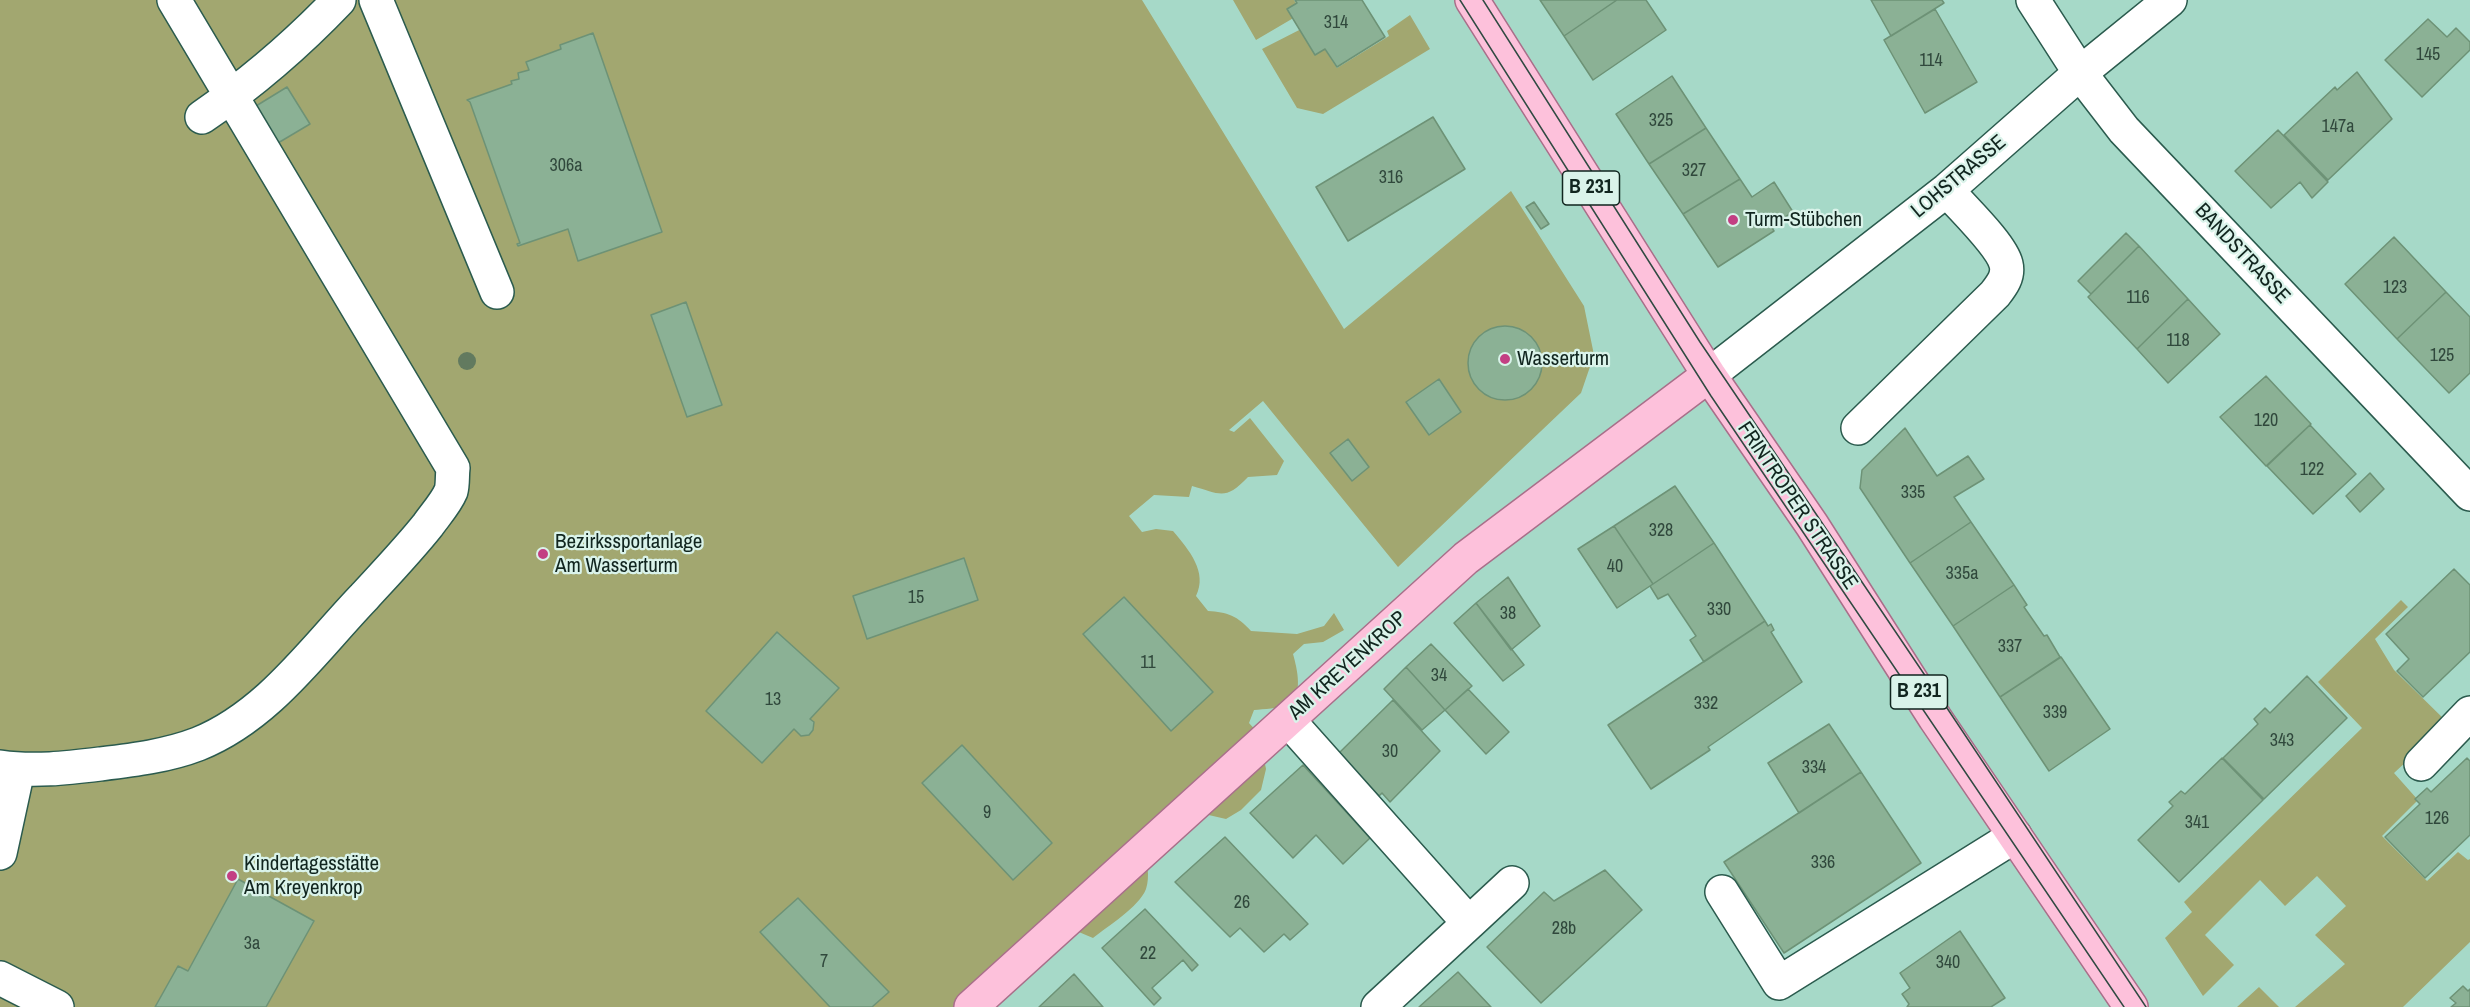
<!DOCTYPE html>
<meta charset="utf-8">
<style>
body{margin:0}
canvas{display:block;background:#a6d9c8}
</style>
<canvas width="2470" height="1007"></canvas>
<script>
const ctx = document.querySelector('canvas').getContext('2d');
ctx.lineJoin = 'round';
function paint(path, color) { ctx.fillStyle = color; ctx.fill(path, 'evenodd'); }
function trace(path, color, width, dash) { ctx.strokeStyle = color; ctx.lineWidth = width; ctx.lineCap = dash ? 'butt' : 'round'; ctx.setLineDash(dash || []); ctx.stroke(path); }
function write(font, color, halo, rows, align = 'center') {
  ctx.font = font + ' "Archivo Narrow",sans-serif'; ctx.lineWidth = 4.5; ctx.setLineDash([]); ctx.textBaseline = 'middle'; ctx.strokeStyle = halo; ctx.fillStyle = color; for (const [text, x, y, turn = 0] of rows) {
    ctx.save(); ctx.translate(x, y); ctx.rotate((+turn || 0) * Math.PI / 180); ctx.textAlign = isNaN(turn) ? turn : align; if (halo) ctx.strokeText(text, 0, 0); ctx.fillText(text, 0, 0); ctx.restore();
  }
}
paint(new Path2D(`
 M0,0H1142L1344,329L1511,191L1584,306L1594,355L1581,393L1398,567L1263,401L1229,430L1234,432L1250,418L1284,461L1277,475L1248,477C1225,501 1221,494 1192,486L1189,497L1154,495L1129,516L1142,532L1156,529L1173,531C1189,550 1208,572 1196,596L1208,611C1227,612 1238,616 1251,631L1297,634L1324,626L1334,613L1344,630L1323,642L1304,644L1293,654C1297,668 1304,696 1288,704C1278,709 1264,709 1254,710L1249,723L1258,733L1261,744L1266,769L1261,790L1241,810L1226,819L1187,810L1145,850C1147,862 1150,877 1146,889C1139,907 1108,926 1093,938L1067,927L990,1007H0Z
 M1233,0H1294L1302,13L1256,40Z
 M1410,15L1430,49L1323,114L1297,108L1262,49L1309,25L1337,68L1389,36L1387,31Z
 M2401,600L2408,607L2375,639L2394,670L2448,723L2394,773L2418,800L2382,836L2427,881L2458,852L2468,860L2470,859V942L2403,1007H2295L2345,964L2315,935L2346,906L2317,876L2285,906L2260,880L2205,935L2234,965L2203,996L2165,938L2192,912L2184,902L2362,728L2318,682Z
 M2259,987L2279,1007H2237Z`), '#a2a770');
const building = new Path2D(`
 M1295,0H1362L1385,37L1337,67L1325,49L1315,55L1287,9L1297,3Z
 M1540,0H1617L1564,36Z
 M1617,0H1646L1666,30L1593,80L1564,36Z
 M1871,0H1942L1944,3L1891,36Z
 M1935,9L1977,82L1925,113L1884,40Z
 M2428,19L2447,37L2456,28L2470,42V50L2422,97L2385,60Z
 M593,33L662,232L578,261L568,229L518,246L517,244L520,243L470,102L467,100L512,84L511,81L519,79L518,73L529,70L526,62L561,49L560,45Z
 M2357,72L2392,119L2328,180L2284,135L2335,87L2337,90Z
 M1672,76L1706,128L1649,164L1616,114Z
 M287,87L310,124L278,143L256,106Z
 M1433,117L1465,169L1348,241L1316,187Z
 M1706,128L1740,179L1683,214L1649,164Z
 M2278,130L2328,182L2312,198L2300,182L2271,208L2235,171Z
 M1740,179L1752,197L1774,182L1793,212L1771,226L1774,231L1718,267L1683,214Z
 M1534,202L1549,224L1541,229L1526,207Z
 M2126,233L2139,246L2091,294L2078,281Z
 M2394,237L2446,292L2397,339L2345,284Z
 M2139,246L2188,299L2137,349L2088,297Z
 M2446,292L2470,317V373L2449,393L2397,339Z
 M2188,299L2220,334L2168,383L2137,349Z
 M686,302L722,405L687,417L651,315Z
 M1468 363a37 37 0 1 1 74 0a37 37 0 1 1-74 0Z
 M2266,376L2311,424L2266,466L2220,417Z
 M1439,379L1461,412L1429,435L1406,402Z
 M2310,425L2356,474L2313,514L2267,466Z
 M1905,428L1937,476L1968,456L1984,479L1954,497L1971,522L1910,563L1860,488L1862,470Z
 M1348,439L1369,467L1352,481L1330,453Z
 M2370,473L2384,489L2360,512L2346,496Z
 M1675,486L1714,543L1653,584L1614,526Z
 M1971,522L2014,585L1953,626L1910,563Z
 M1614,526L1653,584L1617,608L1578,549Z
 M1714,543L1765,621L1704,662L1690,640L1696,636L1668,594L1658,599L1650,586Z
 M964,558L978,600L867,639L853,596Z
 M2454,569L2470,585V652L2423,697L2397,671L2409,659L2386,634Z
 M1508,577L1540,626L1511,650L1476,603Z
 M2014,585L2027,605L2024,607L2044,636L2047,635L2060,657L2000,697L1953,626Z
 M1124,597L1213,692L1171,731L1083,634Z
 M1476,603L1524,665L1503,681L1454,623Z
 M1765,621L1768,626L1771,624L1774,630L1771,632L1802,682L1708,747L1710,750L1651,789L1608,725Z
 M777,632L839,688L810,719L814,722L813,730L809,735L801,736L794,729L762,763L706,711Z
 M1431,644L1472,686L1445,710L1406,667Z
 M2061,657L2110,729L2049,771L2000,697Z
 M1406,667L1445,710L1422,730L1384,689Z
 M2307,676L2347,718L2264,799L2223,758L2258,724L2254,719L2265,708L2270,713Z
 M1468,689L1509,732L1486,754L1445,710Z
 M1393,700L1440,751L1390,802L1382,793L1379,796L1339,753Z
 M1829,724L1861,772L1799,813L1768,763Z
 M962,745L1052,843L1013,880L922,783Z
 M2222,758L2263,800L2179,882L2138,840L2173,806L2169,802L2181,791L2185,794Z
 M2467,758L2470,761V835L2425,878L2385,837L2420,804L2415,799L2427,788L2431,792Z
 M1303,765L1370,838L1343,864L1316,835L1293,858L1250,813Z
 M1861,772L1921,863L1784,953L1724,862Z
 M1225,837L1308,924L1290,940L1284,934L1264,952L1240,928L1230,937L1175,882Z
 M1605,870L1642,910L1541,1003L1487,947L1544,892L1554,901Z
 M238,879L314,921L266,1007H155L178,966L188,971Z
 M798,898L889,992L872,1007H830L760,932Z
 M1145,909L1198,965L1192,971L1183,960L1152,988L1161,998L1154,1005L1102,948Z
 M1960,931L2005,998L1991,1007H1907L1909,1004L1902,994L1910,988L1900,973Z
 M1458,972L1491,1007H1419Z
 M1074,974L1103,1007H1039Z
 M2463,986L2468,991L2470,989V1007H2451L2456,1003L2450,998Z`);
paint(building, '#8bb195');
trace(building, '#6d9276', 1.5);
const minor = new Path2D(`
 M376,0L497,292
 M2033,0L2080,73L2124,130L2470,494
 M202,117C253,82 297,44 339,0
 M1709,375L1947,190L2080,73L2170,0
 M1858,428L1995,294C2002,285 2009,276 2006,264C2001,244 1961,207 1947,190
 M1288,720L1469,923L1378,1007
 M2421,764L2470,713
 M0,767C33,772 67,768 100,764C133,760 167,756 198,744C268,716 314,649 364,597C386,573 408,550 428,525C435,515 446,503 451,491C453,484 452,475 453,468L174,0
 M0,853L18,770
 M1722,892L1779,983L2015,836
 M1469,923L1512,883
 M0,978L57,1007`);
const major = new Path2D(`
 M1472,0L1709,375L1812,525L1935,718L2131,1007
 M971,1007L1466,558L1709,375`);
trace(minor, '#2b5b4e', 36);
trace(major, '#a96f8a', 36);
trace(minor, '#fff', 33);
trace(major, '#fdc1db', 33);
trace(new Path2D(`
 M1460,0L1711,396L2124,1007
 M1483,0L1700,342L1951,714L2146,1007`), '#304a42', 1.5);
ctx.fillStyle = '#627a5f';
for (const [x, y] of [
 [467,361]
]) { ctx.beginPath(); ctx.arc(x, y, 9, 0, 2 * Math.PI); ctx.fill(); }
for (const [x, y, r, color] of [
 [1733,220,6,"#c33f83"],
 [1505,359,6,"#c33f83"],
 [543,554,6,"#c33f83"],
 [232,876,6,"#c33f83"]
]) { const dot = new Path2D(); dot.arc(x, y, r, 0, 2 * Math.PI); ctx.fillStyle = color; ctx.fill(dot); trace(dot, '#daf3ea', 2); }
write('18px', '#30483c', null, [
 ["314",1336,23],
 ["145",2428,55],
 ["114",1931,61],
 ["325",1661,121],
 ["147a",2338,127],
 ["306a",566,166],
 ["327",1694,171],
 ["316",1391,178],
 ["123",2395,288],
 ["116",2138,298],
 ["118",2178,341],
 ["125",2442,356],
 ["120",2266,421],
 ["122",2312,470],
 ["335",1913,493],
 ["328",1661,531],
 ["40",1615,567],
 ["335a",1962,574],
 ["15",916,598],
 ["330",1719,610],
 ["38",1508,614],
 ["337",2010,647],
 ["11",1148,663],
 ["34",1439,676],
 ["13",773,700],
 ["332",1706,704],
 ["339",2055,713],
 ["343",2282,741],
 ["30",1390,752],
 ["334",1814,768],
 ["9",987,813],
 ["126",2437,819],
 ["341",2197,823],
 ["336",1823,863],
 ["26",1242,903],
 ["28b",1564,929],
 ["3a",252,944],
 ["22",1148,954],
 ["7",824,962],
 ["340",1948,963]
]);
for (const [x, y, w] of [
 [1591,188,57],
 [1919,692,57]
]) { const box = new Path2D(); box.roundRect(x - w / 2, y - 17, w, 34, 4.5); ctx.fillStyle = '#daf3ea'; ctx.fill(box); trace(box, '#11251f', 1.5); }
write('bold 20px', '#11251f', null, [
 ["B 231",1591,188],
 ["B 231",1919,692]
]);
write('21px', '#11251f', '#daf3ea', [
 ["LOHSTRASSE",1959,177,-40],
 ["BANDSTRASSE",2242,254,47],
 ["FRINTROPER STRASSE",1797,506,56],
 ["AM KREYENKROP",1348,666,-42]
]);
write('21px', '#11251f', '#daf3ea', [
 ["Turm-Stübchen",1745,220],
 ["Wasserturm",1517,359],
 ["Bezirkssportanlage",555,542],
 ["Am Wasserturm",555,566],
 ["Kindertagesstätte",244,864],
 ["Am Kreyenkrop",244,888]
], 'left');
</script>
